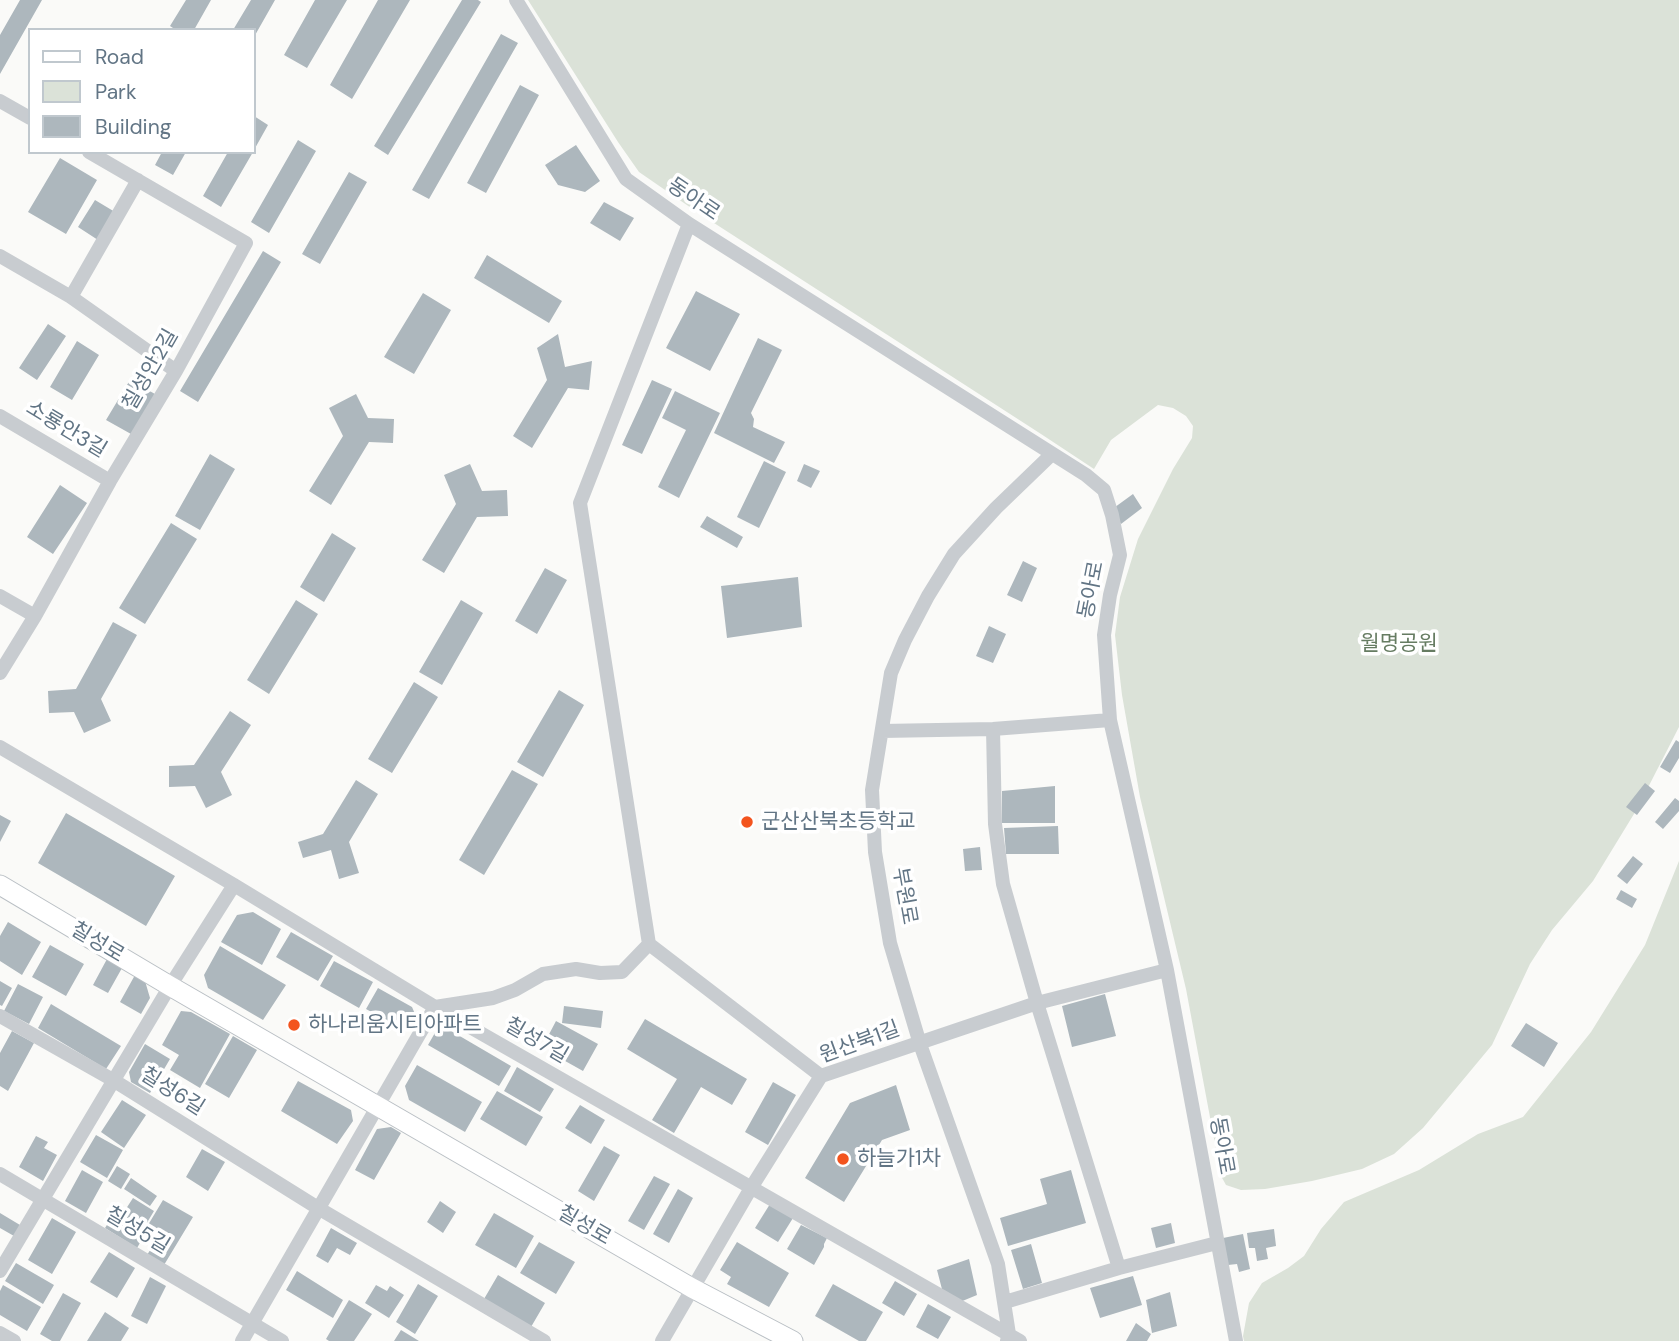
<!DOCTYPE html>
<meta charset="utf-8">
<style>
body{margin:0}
#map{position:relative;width:1679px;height:1341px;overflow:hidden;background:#fafaf8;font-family:"DM Sans",sans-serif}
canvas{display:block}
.legend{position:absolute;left:28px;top:28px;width:228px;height:126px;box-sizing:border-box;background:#fff;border:2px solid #c0c8ce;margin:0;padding:9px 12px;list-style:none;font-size:21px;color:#627585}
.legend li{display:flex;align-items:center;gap:14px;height:35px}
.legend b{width:35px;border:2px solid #c0c8ce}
</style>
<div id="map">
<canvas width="1679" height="1341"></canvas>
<ul class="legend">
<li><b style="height:9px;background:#fff"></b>Road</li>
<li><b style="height:19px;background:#dbe2d8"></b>Park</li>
<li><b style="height:19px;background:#adb7bd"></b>Building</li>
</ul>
</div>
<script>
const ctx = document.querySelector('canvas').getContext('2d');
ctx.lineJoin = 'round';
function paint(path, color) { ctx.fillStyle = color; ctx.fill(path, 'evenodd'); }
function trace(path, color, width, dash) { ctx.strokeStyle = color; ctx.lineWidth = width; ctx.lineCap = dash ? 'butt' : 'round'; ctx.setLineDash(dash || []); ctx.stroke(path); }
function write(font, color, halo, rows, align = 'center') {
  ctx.font = font + ' "DM Sans","Noto Sans KR",sans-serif'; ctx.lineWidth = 7; ctx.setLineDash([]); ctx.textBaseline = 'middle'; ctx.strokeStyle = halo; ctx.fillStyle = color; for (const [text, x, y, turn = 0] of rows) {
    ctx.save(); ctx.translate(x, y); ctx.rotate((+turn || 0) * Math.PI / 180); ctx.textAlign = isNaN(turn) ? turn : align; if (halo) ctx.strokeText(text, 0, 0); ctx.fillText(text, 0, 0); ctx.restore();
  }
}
paint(new Path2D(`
 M528,0H1679V727L1637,809L1593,881L1552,930L1530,964L1492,1045L1423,1128L1394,1154L1362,1169L1312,1181L1265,1189L1241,1190L1226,1185L1221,1176L1186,989L1140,797L1122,695L1115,635L1120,597L1138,539L1173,469L1192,438L1193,426L1186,416L1173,408L1158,405L1111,440L1094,469L1041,434L697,212L639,172L618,142Z
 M1679,861V1341H1244L1243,1336L1249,1303L1262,1283L1288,1268L1304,1256L1321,1229L1344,1202L1419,1170L1478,1134L1523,1117L1591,1032L1645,945Z`), '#dbe2d8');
paint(new Path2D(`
 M20,0H42L0,74V35Z
 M186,0H211L194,30H176L170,26Z
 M251,0H275L254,37V30H233Z
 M315,0H347L307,68L284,55Z
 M378,0H410L352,99L330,85Z
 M462,0H478L481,2L388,155L374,146Z
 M501,34L518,43L429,199L412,190Z
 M520,85L539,95L486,193L467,183Z
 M254,116L268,125L254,150Z
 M298,140L316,151L269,233L251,222Z
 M576,145L600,181L585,192L558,185L545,165Z
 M162,152H186L173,175L155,165Z
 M228,152H253L221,207L203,196Z
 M60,158L97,180L66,234L28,212Z
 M349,172L367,182L320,264L302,254Z
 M95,200L115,212L98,240L78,227Z
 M604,202L634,218L620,241L590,223Z
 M263,251L281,262L198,402L180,391Z
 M487,255L562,301L549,323L474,278Z
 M696,291L740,314L710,371L666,348Z
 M423,293L451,310L414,374L384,357Z
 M48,324L66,336L37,380L19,368Z
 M558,334L565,367L592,361L589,390L568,388L532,448L513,436L547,380L537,348Z
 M758,338L782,350L751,413L754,419L753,427L785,442L774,463L714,433Z
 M77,341L99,355L72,400L50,387Z
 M130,380L155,394L131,434L106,420Z
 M652,380L672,389L642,454L622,445Z
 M675,391L720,413L679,498L658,487L686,430L662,418Z
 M356,394L368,418L394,419L393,443L369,442L331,505L309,491L343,436L329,408Z
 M210,454L235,469L200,530L175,516Z
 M764,461L786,472L759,528L737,517Z
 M470,464L482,491L507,490L508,516L477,517L444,573L422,560L456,504L444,475Z
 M804,464L820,471L811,488L797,481Z
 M60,485L87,503L53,554L27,537Z
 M1133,494L1142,508L1121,524L1111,510Z
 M707,516L743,537L737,548L700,527Z
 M171,523L197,539L145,624L119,608Z
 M332,533L356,548L324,602L300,587Z
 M1023,561L1037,568L1022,602L1007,595Z
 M545,568L567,580L537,634L515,621Z
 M798,577L802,627L727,638L721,586Z
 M296,600L318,614L269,694L247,680Z
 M461,600L483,613L442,685L419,672Z
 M113,622L137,635L101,699L111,721L84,733L74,712L49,713L48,691L76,689Z
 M989,626L1006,634L993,663L976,656Z
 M414,682L438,697L392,773L368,759Z
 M559,690L584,705L543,777L517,762Z
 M230,711L251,725L221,772L232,795L206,808L195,786L169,787V766L194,765Z
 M1676,740L1679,742V758L1670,773L1660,767Z
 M512,770L538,784L484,875L459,860Z
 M356,780L378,794L349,842L359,873L339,879L331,850L303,858L298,842L323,834Z
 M1645,783L1655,791L1637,815L1626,807Z
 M1055,786V823H1002V791Z
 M1675,798L1679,801V811L1663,829L1655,822Z
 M66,813L175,876L146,926L38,863Z
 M0,815L11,821L0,842Z
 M1058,826L1059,854H1006L1004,828Z
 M980,847L982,870L965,871L963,849Z
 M1633,856L1643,864L1627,884L1617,876Z
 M1621,890L1637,899L1632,908L1616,899Z
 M253,912L281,929L262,965L221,942L237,915Z
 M8,922L41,942L22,975L0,961V936Z
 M291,932L333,956L318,981L276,957Z
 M50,945L84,964L66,996L32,977Z
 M220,946L286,985L263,1020L208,988L204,975Z
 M107,959L122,968L108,993L93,985Z
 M334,961L373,982L359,1008L320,986Z
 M135,975L145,981L150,998L141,1014L120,1002Z
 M0,981L12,988L2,1006L0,1005Z
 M18,984L43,997L29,1024L4,1011Z
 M378,988L412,1007L415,1014L406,1031L366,1009Z
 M1105,994L1116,1036L1072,1047L1062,1006Z
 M51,1004L121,1046L106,1069L38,1028Z
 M564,1006L603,1011L601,1028L562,1023Z
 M181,1011L191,1012L230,1034L200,1088L170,1070L179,1055L162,1045Z
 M645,1019L747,1079L732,1105L701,1087L674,1133L652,1120L677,1079L627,1049Z
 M556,1021L598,1044L583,1071L558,1057L563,1049L546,1040Z
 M1526,1023L1558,1043L1544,1067L1511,1046Z
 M446,1028L511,1066L499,1086L428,1045L436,1031Z
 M12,1031L34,1043L8,1091L0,1086V1053Z
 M233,1036L257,1050L229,1098L205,1084Z
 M145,1044L170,1059L150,1093L131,1082L129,1072Z
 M417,1065L482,1102L465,1132L409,1100L405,1086Z
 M517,1067L554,1089L540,1112L504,1091Z
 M298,1081L351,1110L353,1121L337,1144L281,1111Z
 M773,1082L796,1095L768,1145L745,1132Z
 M896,1085L910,1130L882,1140L844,1202L805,1178L850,1103Z
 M497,1091L543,1117L526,1146L480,1119Z
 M122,1100L146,1115L124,1148L101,1132Z
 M580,1105L605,1120L591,1144L565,1128Z
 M391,1127L401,1133L374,1180L355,1170L377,1129Z
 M96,1135L123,1150L107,1178L80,1162Z
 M36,1136L48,1142L44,1148L57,1155L43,1181L19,1167Z
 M604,1146L620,1155L594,1201L578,1191Z
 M202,1149L225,1162L208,1191L186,1177Z
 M117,1166L130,1174L121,1189L108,1181Z
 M82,1170L103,1182L86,1213L65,1201Z
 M1071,1170L1086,1223L1008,1246L1000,1218L1047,1204L1040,1179Z
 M654,1176L670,1184L644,1230L628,1221Z
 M131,1178L157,1196L150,1206L124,1189Z
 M678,1189L693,1198L669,1243L653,1234Z
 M133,1198L154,1211L142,1231L120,1218Z
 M163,1200L193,1217L164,1265L147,1255L161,1233L148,1225Z
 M440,1201L456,1212L443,1233L427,1222Z
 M770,1204L793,1218L778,1242L755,1228Z
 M0,1213L20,1225L14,1236L0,1228Z
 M494,1213L534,1236L516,1268L475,1245Z
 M112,1217L144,1236L137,1248L105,1228Z
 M52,1218L76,1232L52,1274L28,1260Z
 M1171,1223L1175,1243L1156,1248L1151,1228Z
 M801,1225L827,1238L824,1244V1247L814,1265L787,1249Z
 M331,1228L357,1243L350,1255L337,1248L328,1263L316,1256Z
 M1274,1229L1276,1246L1266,1248L1268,1259L1257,1261L1255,1248H1249L1247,1233Z
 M1243,1234L1250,1269L1239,1272L1237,1264L1228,1265L1223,1238Z
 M539,1242L575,1262L556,1294L520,1273Z
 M737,1242L789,1273L769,1307L727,1284L731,1277L720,1270Z
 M1031,1244L1042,1283L1023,1289L1011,1250Z
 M109,1252L135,1268L117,1298L90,1282Z
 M969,1259L977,1295L960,1302L943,1293L937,1270Z
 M16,1263L54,1285L43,1304L5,1281Z
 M297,1271L343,1300L333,1318L286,1290Z
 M498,1275L545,1303L531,1327L484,1299Z
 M1133,1276L1142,1305L1100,1318L1090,1288Z
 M150,1277L166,1286L147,1324L131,1316Z
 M895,1281L917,1294L904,1316L882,1303Z
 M418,1284L438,1296L415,1334L396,1322Z
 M833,1284L883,1312L866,1341H859L815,1316Z
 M3,1285L41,1307L27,1331L0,1315V1291Z
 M376,1285L387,1291L390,1286L404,1295L389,1318L365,1303Z
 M1170,1292L1177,1326L1152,1333L1146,1300Z
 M63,1293L81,1303L60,1341H52L40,1334Z
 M349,1300L372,1314L354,1341H329L326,1339Z
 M928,1304L951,1317L938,1339L916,1327Z
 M105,1312L129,1328L121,1341H87Z
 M1136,1323L1151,1334L1147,1341H1126Z
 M401,1330L419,1341H394Z`), '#adb7bd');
const secondary = new Path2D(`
 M0,885L170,986L692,1288L793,1341`);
trace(secondary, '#b9bfc4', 21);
trace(new Path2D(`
 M516,0L626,179L689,224L1086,475L1104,490L1112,515L1120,555L1110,595L1104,635L1110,720L1167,970L1236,1341
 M0,101L30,118
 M0,256L71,297L176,371
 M71,297L138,180
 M0,416L110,481
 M0,596L35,616
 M0,673L35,616L110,481L176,371L246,243L89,152
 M993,729L995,824L1003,884L1037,1003L1119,1268
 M882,731L993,729L1110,720
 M0,747L234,885L435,1007L1020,1341
 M649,944L580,503L689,224
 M435,1007L493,998L515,990L543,974L576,969L600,973L622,972L649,944L821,1076
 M0,1016L113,1080L318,1208L544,1341
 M0,1174L282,1341
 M0,1271L170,986L234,885
 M1005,1302L1119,1268L1217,1243
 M0,1333L14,1341
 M242,1341L435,1007
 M662,1341L751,1188L821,1076L1037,1003L1167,970
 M1007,1341L1009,1334L998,1264L920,1044L890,943L875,852L872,790L891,673L905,640L928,596L954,554L996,508L1052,454`), '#c8ccd0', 14);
trace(secondary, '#fff', 19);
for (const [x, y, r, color] of [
 [747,822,7,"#f3541e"],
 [294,1025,7,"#f3541e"],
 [843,1159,7,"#f3541e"]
]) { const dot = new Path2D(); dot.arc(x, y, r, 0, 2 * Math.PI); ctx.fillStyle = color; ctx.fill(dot); trace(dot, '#fff', 2.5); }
write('21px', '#627585', '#fff', [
 ["동아로",693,200,34],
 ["칠성안2길",151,370,-60],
 ["소룡안3길",66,430,31],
 ["동아로",1092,590,-79],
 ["부원로",904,896,80],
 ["칠성로",97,943,31],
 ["칠성7길",536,1041,30],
 ["원산북1길",860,1043,-20],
 ["칠성6길",172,1092,32],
 ["동아로",1221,1146,80],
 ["칠성로",584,1226,30],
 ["칠성5길",137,1231,31]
]);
write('21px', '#667c62', '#fff', [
 ["월명공원",1399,644]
]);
write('21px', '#627585', '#fff', [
 ["군산산북초등학교",761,822],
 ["하나리움시티아파트",308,1025],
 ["하늘가1차",857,1159]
], 'left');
</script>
